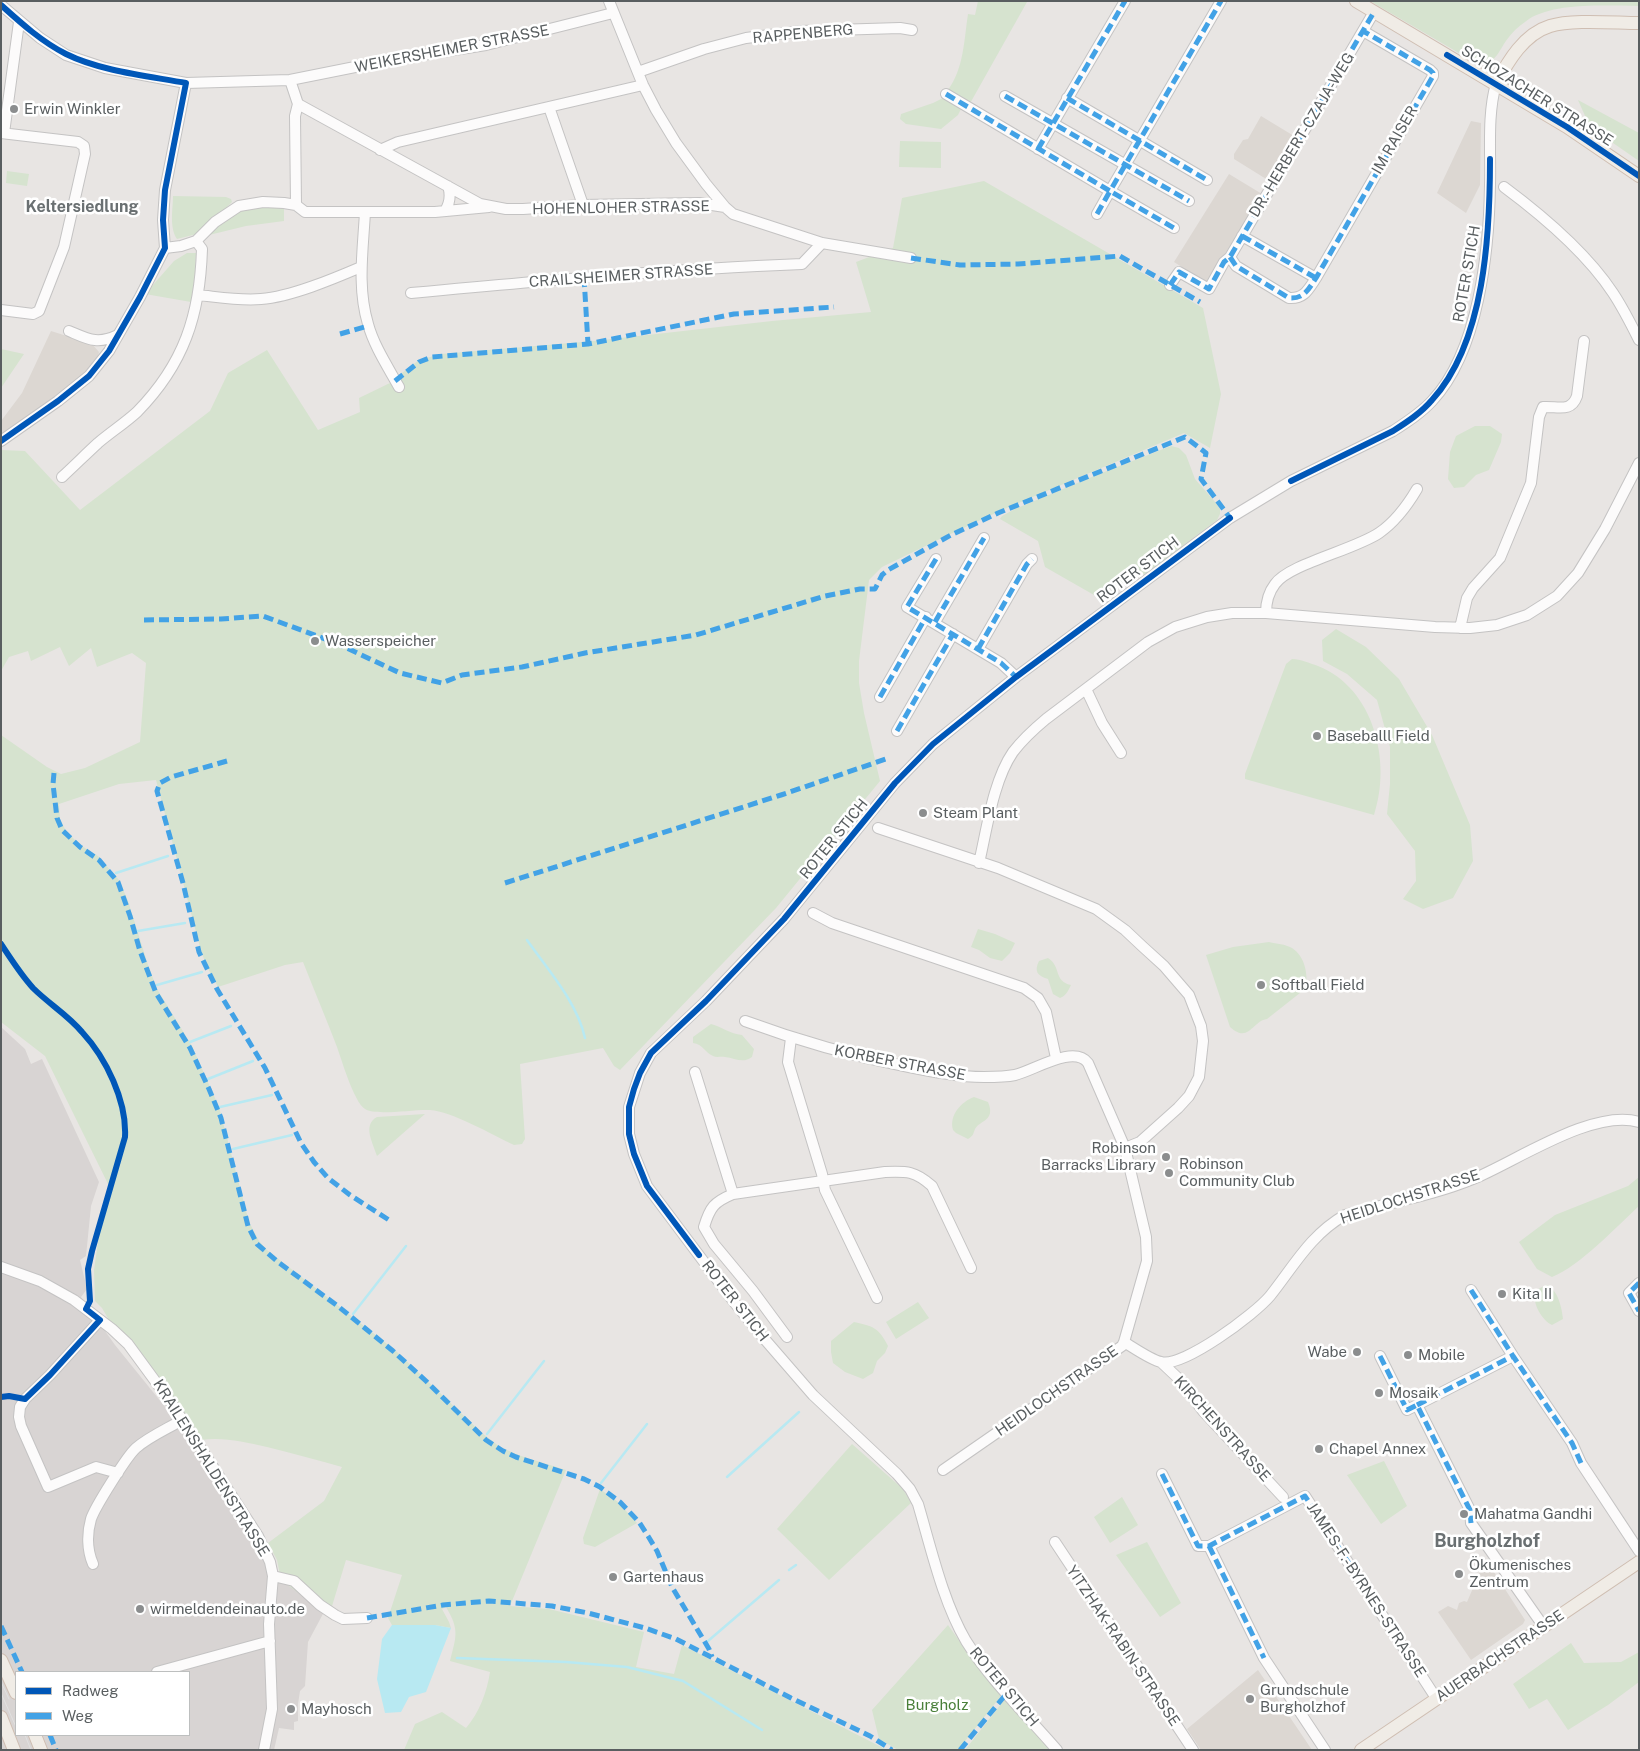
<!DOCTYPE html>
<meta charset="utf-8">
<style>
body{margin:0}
#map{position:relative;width:1640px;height:1751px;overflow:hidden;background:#e8e5e3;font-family:"Public Sans",sans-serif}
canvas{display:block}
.frame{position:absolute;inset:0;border:2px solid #595e60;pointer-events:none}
.legend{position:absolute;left:15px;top:1671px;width:175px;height:65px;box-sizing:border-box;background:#fff;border:1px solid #bdbfbf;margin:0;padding:6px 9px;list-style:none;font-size:15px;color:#595e60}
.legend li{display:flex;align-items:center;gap:10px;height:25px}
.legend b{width:25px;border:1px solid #bdbfbf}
</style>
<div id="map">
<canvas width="1640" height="1751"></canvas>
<div class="frame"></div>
<ul class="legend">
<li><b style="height:6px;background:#0057b8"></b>Radweg</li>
<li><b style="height:6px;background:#42a2e6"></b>Weg</li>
</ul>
</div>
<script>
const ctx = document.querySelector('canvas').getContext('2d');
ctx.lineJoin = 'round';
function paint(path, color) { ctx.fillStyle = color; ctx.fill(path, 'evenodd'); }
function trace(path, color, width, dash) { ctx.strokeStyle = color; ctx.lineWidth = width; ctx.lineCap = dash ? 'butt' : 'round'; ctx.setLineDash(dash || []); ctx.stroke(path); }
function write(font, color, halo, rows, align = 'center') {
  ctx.font = font + ' "Public Sans",sans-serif'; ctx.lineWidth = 5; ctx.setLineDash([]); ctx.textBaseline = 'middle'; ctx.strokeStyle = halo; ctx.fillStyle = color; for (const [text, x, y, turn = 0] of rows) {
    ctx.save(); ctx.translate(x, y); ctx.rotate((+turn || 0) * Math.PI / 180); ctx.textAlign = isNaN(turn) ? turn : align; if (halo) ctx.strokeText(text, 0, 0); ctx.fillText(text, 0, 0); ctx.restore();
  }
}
paint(new Path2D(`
 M1,1027L25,1049L31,1064L42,1059L99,1182L91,1206L86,1256L80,1260L87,1289L81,1297L115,1345L191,1439L267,1564L324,1612L308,1642L305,1686L300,1691L298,1704V1721L294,1722V1730L279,1728L274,1750H1ZM16,1672H189V1735H16Z`), '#d8d4d3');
paint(new Path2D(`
 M1261,116L1294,136L1284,154V159L1271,182L1234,159V154L1243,140L1248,139Z
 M1471,121L1481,123L1480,185L1466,213L1437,193Z
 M1229,174L1262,194L1207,283L1174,262Z
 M51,331L92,344L99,352L96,363L85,373L1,437V421L22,393Z
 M1490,1566L1525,1620L1523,1624L1471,1660L1438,1612L1448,1606L1457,1610L1459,1603L1464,1601L1467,1602L1476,1581L1474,1577Z
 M1258,1670L1312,1750H1201L1187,1729Z`), '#dcd7d2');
paint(new Path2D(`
 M978,1L1027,2L968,107L948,90C964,68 964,40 968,14L975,15Z
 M1370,1H1639V6C1606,6 1557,2 1529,19C1522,24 1514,30 1509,37C1498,50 1497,66 1476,63Z
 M945,97L962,107L958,115L941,129L906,124L900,119L901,114L904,113L933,103Z
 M1578,100L1639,133V161L1590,127Z
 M900,141L941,142V168L899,167Z
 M7,171L29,174L27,186L6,183Z
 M984,181L1203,308L1221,394L1210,448L1184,433L1002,510L942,538L882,567L869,580L859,661V683L864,713L880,781L776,908L620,1070L614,1066L603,1048L520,1064L525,1139L522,1144L514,1145C493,1135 451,1111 430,1110C415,1109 375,1116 365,1109C354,1102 342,1061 337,1047C326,1018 314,990 303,962L285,965L218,987L207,967L201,951L156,780L119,784L59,804L60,819L66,831L80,845L98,856L119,880L128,901L148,965L157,989L192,1046L219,1107L249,1222L259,1241L267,1250L396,1351L482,1433L500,1447L521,1456L566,1470L510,1606L549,1609L644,1632L636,1667L674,1674L682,1645L887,1750H404L415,1724L442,1712L466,1728C479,1713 487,1692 490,1672L450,1661C456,1637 460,1630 446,1607L442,1609L449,1622L451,1628L435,1625H392L388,1618L402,1575L346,1560L329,1616L281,1580L277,1560L268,1543L324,1501L342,1467C317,1460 292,1453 267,1447C244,1442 224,1437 201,1440L157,1374L113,1327L102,1308L95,1301L94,1270L101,1221L110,1188L45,1056L1,1022V735L47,767L61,774L85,768L140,742L146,663L132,653L97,667L91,648L69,666L60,647L31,661L28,651L9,657L1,671V450L25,451L80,510L210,411L228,373L267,350L318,430L360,412L359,398L392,382L398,376L419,360L441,354L594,341L772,321L871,312L856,262L893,248L902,198Z
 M173,196L226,197L231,199L232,202L201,233L177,239C169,227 173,209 173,196Z
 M246,206H284V221L246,226L209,235L212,230Z
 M187,253H196L194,292L191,302L145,294L174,261Z
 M1,349L24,354L1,388Z
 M1475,426H1490L1502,434L1501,442L1489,470L1476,475L1464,487L1454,488L1448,479L1450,452L1456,436Z
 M1171,446L1179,448L1186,455L1195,479L1216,503L1220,509V514L1217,520L1147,573L1094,595L1045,567L1038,541L1000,519L1002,516L1015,509L1099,474Z
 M1336,629L1366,647L1399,679L1432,735L1470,825L1473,861L1453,898L1423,909L1403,899L1416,881L1415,851L1387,814L1390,784V747L1377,700L1347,674L1323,661L1322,640Z
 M1292,659C1301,659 1309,663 1318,666C1374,688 1392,762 1374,815L1245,779V774L1286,664Z
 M978,929L995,934L1015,943L1010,953L1002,961L990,958L979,950L971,947Z
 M1269,942C1277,944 1285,944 1292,948C1305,956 1309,976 1305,989L1267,1019C1252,1021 1249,1044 1230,1027L1206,955L1233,947Z
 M1048,958C1062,967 1053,981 1071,985C1068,991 1066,996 1060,998L1053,994L1048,979C1037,976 1034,971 1039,961Z
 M711,1024C722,1027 730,1034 742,1035L754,1049L752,1057C743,1064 735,1058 725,1057C721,1056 717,1058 713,1056C705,1053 703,1044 693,1043V1037Z
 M974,1097L988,1102C996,1121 980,1120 975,1129C973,1134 974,1135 968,1139L956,1133L953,1130C949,1115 961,1102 974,1097Z
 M425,1114L377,1156C373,1143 362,1125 377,1117Z
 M1639,1177V1206C1615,1228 1581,1265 1552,1277L1537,1269L1519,1242L1555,1215L1628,1186Z
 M1547,1285C1558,1290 1562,1308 1563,1319L1552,1325C1543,1321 1531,1303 1536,1292C1538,1288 1543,1287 1547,1285Z
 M918,1302L929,1318L896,1339L886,1322Z
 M854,1322C873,1326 879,1328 888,1346L885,1353L877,1361L873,1373L863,1379L845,1372L833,1363L831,1352V1341Z
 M852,1444L903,1489L911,1503L829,1580L777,1529Z
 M1384,1461L1407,1506L1381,1524L1347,1475Z
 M600,1489L618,1502L637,1523L595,1547L584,1544L583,1538Z
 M1122,1497L1138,1525L1110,1543L1094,1517Z
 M1147,1542L1181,1603L1160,1617L1116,1555Z
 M948,1625L983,1674L1001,1696L958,1750H898L879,1739L872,1710Z
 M1571,1643L1584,1663L1621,1662L1639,1652V1682L1608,1705L1568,1730L1547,1699L1529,1709L1513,1684Z
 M1005,1699L1050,1750H965Z`), '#d6e3cf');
paint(new Path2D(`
 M392,1625H435L451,1628L426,1692L409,1697L401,1712L385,1713L377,1679L382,1639Z`), '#b8e9f2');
trace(new Path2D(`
 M116,873L168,856
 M138,931L185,923
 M527,940C548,970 577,1002 585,1038
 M157,985L202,972
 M190,1042L231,1026
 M208,1079L253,1061
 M220,1107L272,1095
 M233,1149L292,1135
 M353,1314L406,1246
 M487,1434L544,1361
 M727,1477L799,1412
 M601,1483L647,1424
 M789,1570L796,1565
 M708,1641L779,1580
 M457,1658L566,1662L627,1667L683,1681L762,1730`), '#b8e9f2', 2.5);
const minor = new Path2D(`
 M609,1L643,85L656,110L676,143L706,184L725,207
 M1,5L40,38L66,55L105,68L186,83L290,80L390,60L486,45L613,13
 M638,72L704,49L746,38L801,31L900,28L912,30
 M290,80L298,104L480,204L506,209H523L583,205L699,203L725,207L733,214L822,243L911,258
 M946,94L1110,191L1221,1
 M1005,96L1189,201
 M1067,98L1207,180
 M549,107L583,205
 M1,133L78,142L84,146L85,154L64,247L39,311L33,314L1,310
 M4,133L19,22
 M1038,149L1125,1
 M380,150L398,142L643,85
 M1504,187C1543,216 1586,252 1613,293C1623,308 1631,324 1639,340
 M296,205L295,116L298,104
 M445,211C450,203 451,195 448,186
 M365,212C363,250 357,287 368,324C374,346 388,367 399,387
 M1097,214L1110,191L1174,228
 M1242,236L1316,278
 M165,248L181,246L196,241L215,222L239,206L263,202L284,203L296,205L305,212H435L489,207
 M1230,257L1236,266L1289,298C1304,299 1308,290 1316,278L1433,76V73L1430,70L1363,31
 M1170,285L1179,272L1209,289L1224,262L1230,257L1374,12
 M411,293C541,281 671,269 802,264L822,243
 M198,295C218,297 240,301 261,299C290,297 333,279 361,267
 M69,331C88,339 97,345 118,335
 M1,441L58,401L89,376L109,351L140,297L165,248L163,220L165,190L186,83
 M62,477C74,466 86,454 98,443C111,432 125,423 137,412C184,364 200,315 202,249L196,241
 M936,559L907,607L1001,663L1016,677
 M1266,613C1266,602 1268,593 1275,584C1289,564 1354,550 1379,533C1395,522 1407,506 1417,489
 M935,622L984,538
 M1460,628L1467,598L1473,588L1500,558L1531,483L1539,417L1543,407C1558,406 1571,413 1577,396L1584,341
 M978,649L1027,564L1032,559
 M1086,689L1102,723L1121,753
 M880,697L926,617
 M897,731L953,634
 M878,828L998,868L1096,909L1125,930L1142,946L1164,966L1189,995L1201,1026L1203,1041L1199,1077L1189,1096L1178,1108L1140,1142L1125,1148
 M979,863C987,829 993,781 1013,752C1023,739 1034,729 1046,719L1148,642L1175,627L1207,617L1232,613H1266L1435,627L1470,628L1497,625L1527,615L1557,596L1578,573L1605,529L1639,463
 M813,913L832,923L1024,988L1038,998L1046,1012L1056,1058
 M745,1021C799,1041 852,1056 909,1067C934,1072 959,1077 984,1077C994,1077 1005,1077 1015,1075C1033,1071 1074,1044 1088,1063L1125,1148L1146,1237L1147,1261L1124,1342L1122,1346L943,1470
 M791,1038L788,1062L822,1174L825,1190L877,1298
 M695,1072L733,1194
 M1,1267L40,1281L74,1300L112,1329L128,1344L172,1404L258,1536L270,1562L273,1576L269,1624L272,1709L264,1750
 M1639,1283L1629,1293L1639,1311
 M1471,1290L1513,1356
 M100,1320L50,1375L25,1399L20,1407L19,1417L21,1426L48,1487L96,1467L118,1473
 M787,1337L753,1291L714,1244L704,1227C710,1207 714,1202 733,1194L885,1172C907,1171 915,1171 932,1186L971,1268
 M1124,1342C1134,1348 1151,1360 1161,1362C1183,1368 1255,1314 1270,1296C1294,1266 1310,1235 1345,1215C1387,1203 1432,1196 1473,1179C1515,1162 1593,1108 1639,1122
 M1380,1356L1407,1410L1417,1405L1470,1510L1471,1523L1544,1627
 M1161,1362L1179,1379L1203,1411L1283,1497
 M1417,1405L1513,1356L1572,1443L1581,1463L1639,1551
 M1162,1474L1198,1546H1209L1305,1496L1436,1698
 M1055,1542L1193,1750
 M1209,1546L1264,1658L1325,1750
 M93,1564C87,1550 87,1533 91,1519C95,1507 127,1456 136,1448C150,1436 167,1429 182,1420
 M273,1576L294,1581L320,1605L335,1615L343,1619L367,1618
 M157,1672L270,1641
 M1057,1750C1026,1714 991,1681 966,1641C943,1602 931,1548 918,1504L910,1489L897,1474L813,1395L761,1335L734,1302L647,1186L634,1154L629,1134V1107L640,1073L651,1053L706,1001L784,919L895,783L933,744L1016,677L1230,518L1291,481L1393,431C1407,422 1421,413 1432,401C1479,351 1489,251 1490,185C1491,153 1487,115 1496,84`);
const major = new Path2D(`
 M1356,1L1567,127L1639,176
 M1496,84C1508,61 1524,34 1550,26C1572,19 1615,23 1639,23
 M1,1660L16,1693
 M1,1717L14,1750
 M35,1735L41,1750
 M1361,1750L1639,1562`);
trace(minor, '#c4c3c3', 12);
trace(major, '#cfbeb2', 14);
trace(minor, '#fcfbfb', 10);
trace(major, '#f0ece6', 12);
trace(new Path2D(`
 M1,1682L9,1699
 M1,1693L16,1727
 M25,1735L31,1750`), '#e0e0e0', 1);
trace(new Path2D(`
 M946,94L1110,191L1221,1
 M1005,96L1189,201
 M1067,98L1207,180
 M1038,149L1125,1
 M1097,214L1110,191L1174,228
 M1242,236L1316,278
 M1230,257L1236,266L1289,298C1304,299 1308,290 1316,278L1433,76V73L1430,70L1363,31
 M911,258L960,265L1018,264L1120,256L1200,302
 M584,277L588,344
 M1170,285L1179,272L1209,289L1224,262L1230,257L1374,12
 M340,334L368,326
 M395,381L419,362L432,357L588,344L734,314L834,307
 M936,559L907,607L1001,663L1016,677
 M144,620L221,619L263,616L336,643L400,673L442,683L462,675L522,667L585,653L696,635L825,596L860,589H875L882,575L888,570L951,535L998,513L1185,437L1206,453L1201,479L1230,518
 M935,622L984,538
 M978,649L1027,564L1032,559
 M880,697L926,617
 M897,731L953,634
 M227,761L171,777L160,783L157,791L183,883L199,952L217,989L265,1068L301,1143L314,1162L328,1178L350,1195L389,1220
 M54,773L53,784L57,818L60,825L62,830L80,847L99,860L118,882L130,916L140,951L156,993L190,1048L209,1089L221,1118L248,1226L257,1244L278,1262L339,1307L393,1351L426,1381L486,1440L503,1451L516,1457L584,1479L600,1487L620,1502L639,1522L648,1536L657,1551L672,1587L709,1649L712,1657
 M505,883L781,795L886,759
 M1639,1283L1629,1293L1639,1311
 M1471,1290L1513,1356
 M1380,1356L1407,1410L1417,1405L1470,1510L1471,1523
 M1417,1405L1513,1356L1572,1443L1581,1463
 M1162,1474L1198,1546H1209L1305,1496L1367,1591
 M1209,1546L1264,1658
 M367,1618L443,1605L489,1601L552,1606L588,1613L645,1628L676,1639L791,1698L870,1736L892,1750
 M1,1626L22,1672
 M50,1735L56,1750
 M960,1750L1007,1693`), '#42a2e6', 5, [10, 5]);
trace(new Path2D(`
 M1,5C21,23 42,42 66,54C100,71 148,76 186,83L165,190L163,220L165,248L140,297L109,351L89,376L58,401L1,441
 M1447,55L1567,127L1639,176
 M1291,481L1393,431C1407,422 1421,413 1432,400C1485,342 1490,234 1490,159
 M1,944C11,959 21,975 33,988C49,1004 68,1015 82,1032C106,1058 127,1101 125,1137L92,1251L88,1269L90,1301L86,1309L100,1320L50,1375L25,1399L9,1396L1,1397
 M699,1255L647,1186L634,1154L629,1134V1107L634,1089L640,1073L651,1053L706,1001L784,919L895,783L933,744L1016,677L1230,518`), '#0057b8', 6);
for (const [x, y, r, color] of [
 [14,109,5,"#8b8d8e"],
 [315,641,5,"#8b8d8e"],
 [1317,736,5,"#8b8d8e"],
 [923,813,5,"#8b8d8e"],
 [1261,985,5,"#8b8d8e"],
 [1166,1157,5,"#8b8d8e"],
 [1169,1173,5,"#8b8d8e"],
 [1502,1294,5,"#8b8d8e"],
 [1357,1352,5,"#8b8d8e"],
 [1408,1355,5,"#8b8d8e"],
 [1379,1393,5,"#8b8d8e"],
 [1319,1449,5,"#8b8d8e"],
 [1464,1514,5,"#8b8d8e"],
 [1459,1574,5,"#8b8d8e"],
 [613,1577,5,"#8b8d8e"],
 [140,1609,5,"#8b8d8e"],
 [1250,1699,5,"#8b8d8e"],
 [291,1709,5,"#8b8d8e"]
]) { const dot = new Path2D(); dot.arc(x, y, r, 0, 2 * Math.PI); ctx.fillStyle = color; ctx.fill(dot); trace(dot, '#fff', 2); }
write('15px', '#595e60', '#fff', [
 ["RAPPENBERG",803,34,-5],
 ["WEIKERSHEIMER STRASSE",452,49,-11],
 ["SCHOZACHER STRASSE",1537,96,32],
 ["DR.-HERBERT-CZAJA-WEG",1302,135,-59],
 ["IM RAISER",1395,140,-60],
 ["HOHENLOHER STRASSE",621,208,-1],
 ["ROTER STICH",1467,274,-80],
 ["CRAILSHEIMER STRASSE",621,276,-4],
 ["ROTER STICH",1138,570,-37],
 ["ROTER STICH",834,839,-51],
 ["KORBER STRASSE",900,1063,11],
 ["HEIDLOCHSTRASSE",1410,1197,-18],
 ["ROTER STICH",735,1301,52],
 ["HEIDLOCHSTRASSE",1057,1391,-35],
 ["KIRCHENSTRASSE",1222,1429,48],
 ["KRAILENSHALDENSTRASSE",211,1468,58],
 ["JAMES-F.-BYRNES-STRASSE",1366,1590,57],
 ["YITZHAK-RABIN-STRASSE",1123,1646,56],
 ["AUERBACHSTRASSE",1500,1656,-34],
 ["ROTER STICH",1004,1687,50]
]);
write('15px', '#595e60', '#fff', [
 ["Erwin Winkler",24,109],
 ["Wasserspeicher",325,641],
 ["Baseballl Field",1327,736],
 ["Steam Plant",933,813],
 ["Softball Field",1271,985],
 ["Robinson",1156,1148,"right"],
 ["Barracks Library",1156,1165,"right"],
 ["Robinson",1179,1164],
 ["Community Club",1179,1181],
 ["Kita II",1512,1294],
 ["Wabe",1347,1352,"right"],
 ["Mobile",1418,1355],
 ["Mosaik",1389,1393],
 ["Chapel Annex",1329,1449],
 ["Mahatma Gandhi",1474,1514],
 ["Ökumenisches",1469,1565],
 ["Zentrum",1469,1582],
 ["Gartenhaus",623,1577],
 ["wirmeldendeinauto.de",150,1609],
 ["Grundschule",1260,1690],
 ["Burgholzhof",1260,1707],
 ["Mayhosch",301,1709]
], 'left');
write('15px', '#497f39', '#fff', [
 ["Burgholz",937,1705]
]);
write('bold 16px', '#6a7072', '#fff', [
 ["Keltersiedlung",82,207]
]);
write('bold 18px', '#6a7072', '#fff', [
 ["Burgholzhof",1487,1541]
]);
</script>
